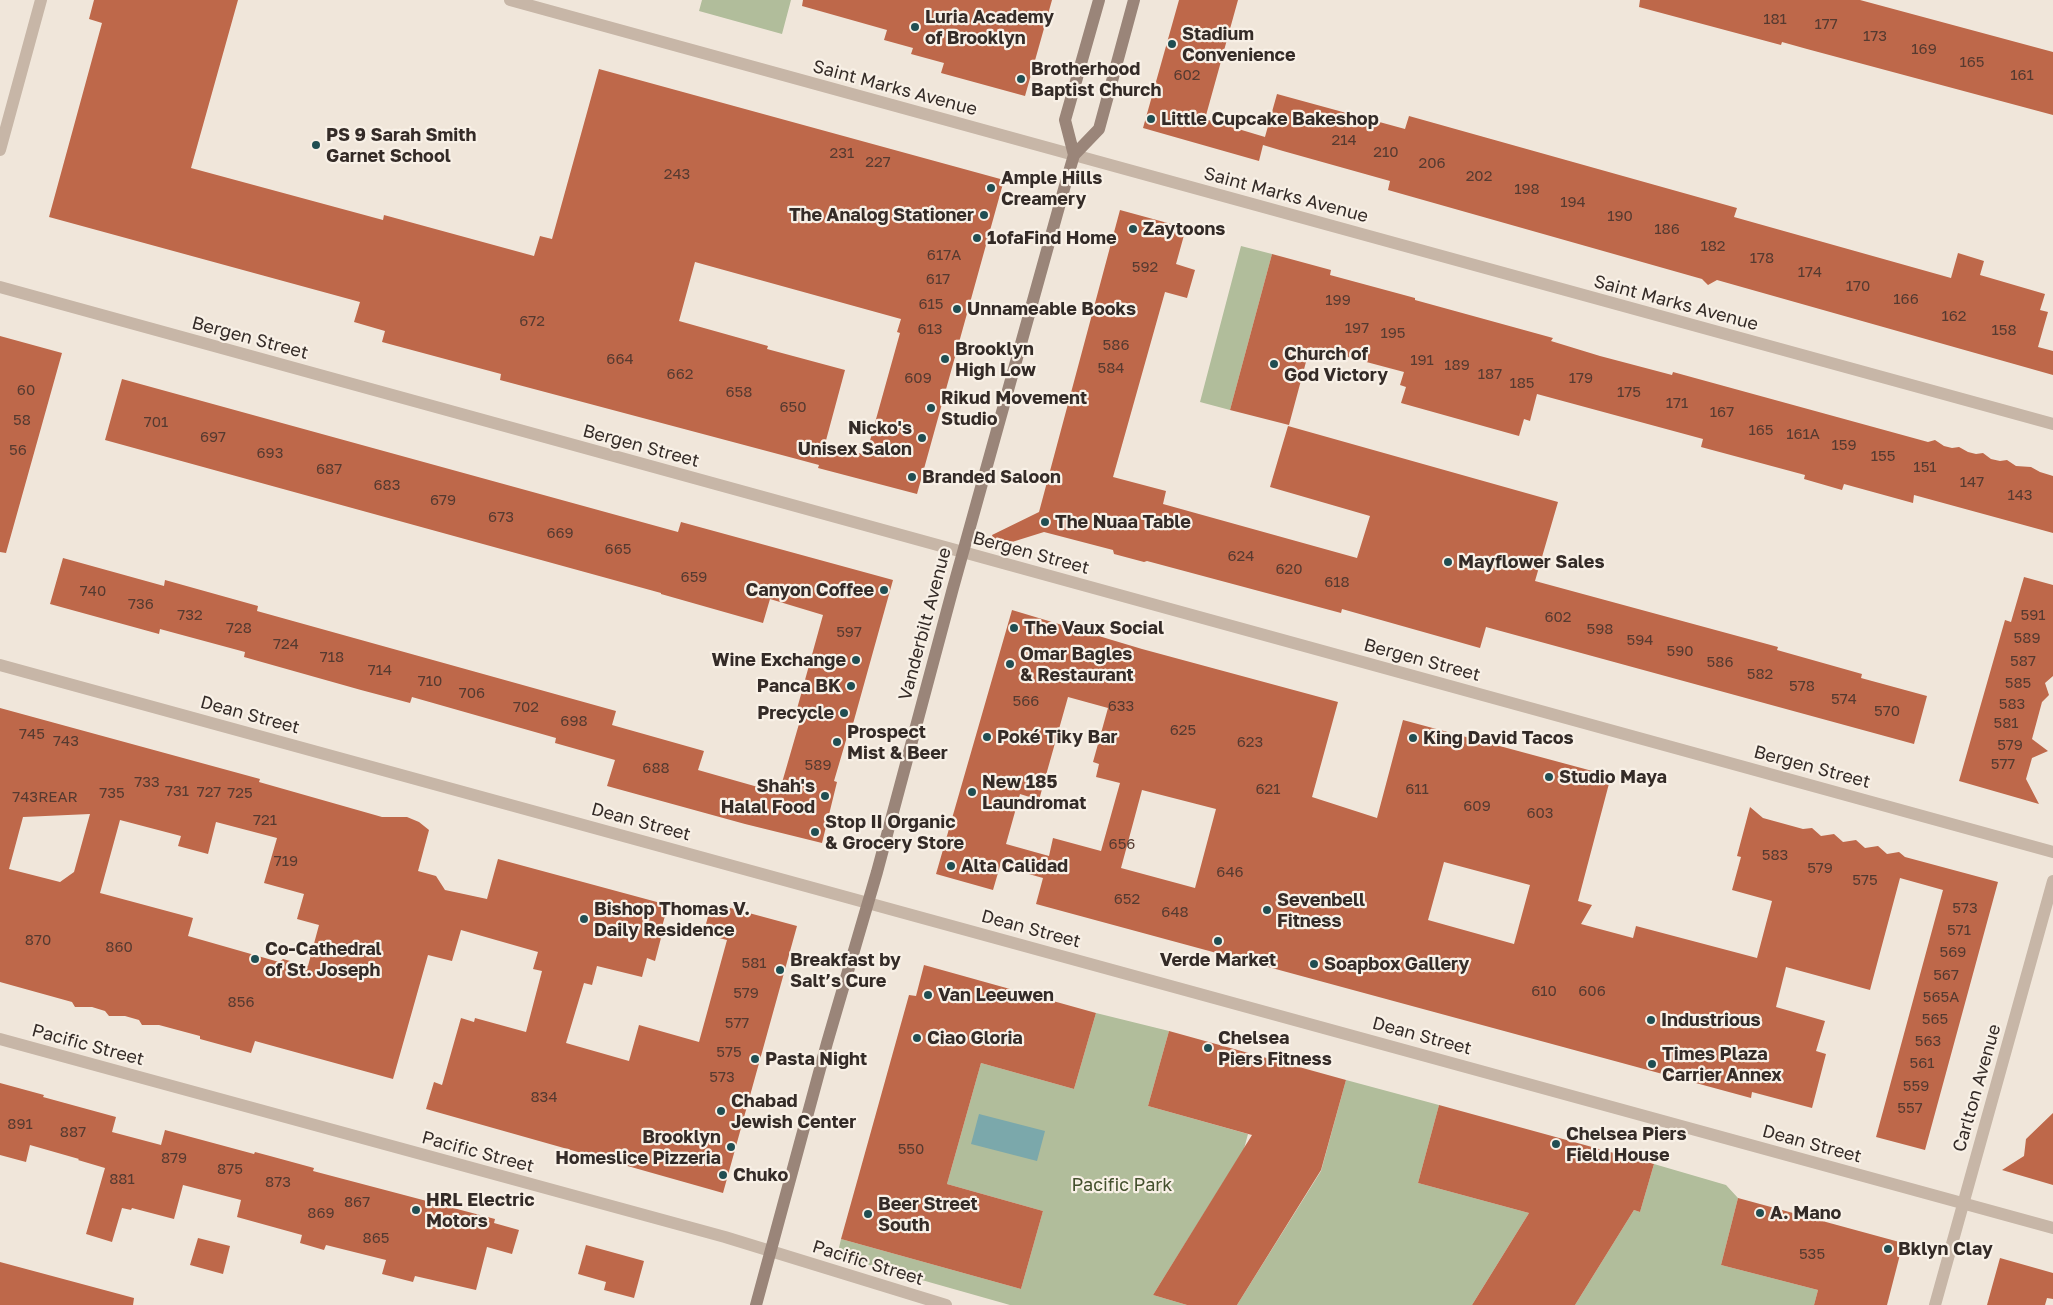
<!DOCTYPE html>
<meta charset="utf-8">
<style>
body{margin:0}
canvas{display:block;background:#f0e6da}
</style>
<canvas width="2053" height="1305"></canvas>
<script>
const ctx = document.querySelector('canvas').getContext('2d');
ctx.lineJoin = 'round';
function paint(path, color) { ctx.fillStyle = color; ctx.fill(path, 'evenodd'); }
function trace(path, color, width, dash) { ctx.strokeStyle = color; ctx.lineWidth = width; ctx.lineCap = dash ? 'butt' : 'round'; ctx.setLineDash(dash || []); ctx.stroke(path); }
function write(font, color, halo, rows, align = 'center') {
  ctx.font = font + ' "Golos Text",sans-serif'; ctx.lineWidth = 4.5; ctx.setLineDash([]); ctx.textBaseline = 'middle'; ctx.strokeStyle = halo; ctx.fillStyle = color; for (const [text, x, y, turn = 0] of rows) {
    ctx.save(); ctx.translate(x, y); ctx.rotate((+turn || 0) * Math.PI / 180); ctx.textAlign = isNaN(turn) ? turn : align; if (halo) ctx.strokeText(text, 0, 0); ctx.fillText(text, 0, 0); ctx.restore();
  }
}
paint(new Path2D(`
 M702,0H791L782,34L699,11Z
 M1241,246L1272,254L1230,410L1200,402Z
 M1096,1013L1169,1031L1148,1106L1248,1134L1244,1149L1153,1295L1187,1305H1010L837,1256L841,1239L1021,1289L1043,1211L947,1184L981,1063L1074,1089Z
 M1346,1080L1439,1105L1418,1183L1529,1213L1472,1305H1237L1321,1171Z
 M1654,1164L1726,1185L1738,1198L1721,1265L1818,1290L1814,1305H1575L1634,1210L1640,1212Z`), '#b1bd9b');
paint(new Path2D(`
 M979,1114L1045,1131L1037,1161L971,1144Z`), '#7ba8ab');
paint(new Path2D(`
 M94,0H238L191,168L383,220L384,215L534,256L540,236L552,239L599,69L1004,180L917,494L818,468L819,465L793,458L500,380L501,374L382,342L385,331L354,322L360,302L49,217L102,23L89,19ZM695,262L901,319L897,332L900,333L866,455L825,444L845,370L767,349L768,346L679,321Z
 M803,0H1052L1025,96L941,73L944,63L911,54L913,48L884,40L887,30L802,6Z
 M1179,0H1238L1205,119L1265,137L1263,144L1277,94L1405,129L1409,116L1737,208L1734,217L1951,278L1958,253L1984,261L1980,275L2045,294L2040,310L2048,312L2038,347L2053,351V375L1717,280L1708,285L1702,279L1388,190L1390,181L1283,151L1263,145L1259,161L1143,128Z
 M1640,0H1860L2053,52V115L1807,49L1782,42L1781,45L1639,7Z
 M1120,210L1186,228L1176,264L1195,270L1187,298L1165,292L1113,477L1166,491L1163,504L1357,558L1370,516L1270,487L1288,426L1558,502L1535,581L1778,647L1777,650L1862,674L1861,678L1927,696L1914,744L1486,627L1480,648L1342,609L1341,613L1147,561L1144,562L1114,554L1113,550L1044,532L996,547L992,535L1039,512Z
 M1272,254L1331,270L1330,275L1415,298V300L1553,338L1551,341L1600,356L1672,375L1673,372L1928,442L1935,440L1944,446L1952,448L1959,447L1968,452L1976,454L1983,453L1991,459L2000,461L2007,460L2016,466L2031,467L2040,472L2053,476V533L1914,495L1913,503L1844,484L1842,490L1804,479L1805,475L1701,447L1703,439L1537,394L1530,421L1524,419L1519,436L1401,403L1406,387L1400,385L1404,372L1310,347L1289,425L1230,410Z
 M0,336L62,353L6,553L0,552Z
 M122,379L678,532L681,522L893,580L851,731L849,730L834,781L837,782L822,843L745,824L607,786L615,760L555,743L556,738L412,697L410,703L361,690L244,657L245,652L171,632L160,629L159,634L50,604L63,558L164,586L165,580L258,606L257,611L616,711L612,725L704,751L698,770L779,793L801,717L795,716L823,615L770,599L763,623L661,594V593L105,440Z
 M2024,577L2053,585V676L2045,683L2049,695L2042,702L2032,739L2048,751L2032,758L2026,779L2039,804L1959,781L2005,620L2011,622Z
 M1012,610L1142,649L1338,702L1312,797L1377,818L1403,720L1611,776L1578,901L1592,905L1581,924L1633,938L1636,926L1757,958L1772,901L1732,890L1741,857L1737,856L1750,807L1763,818L1803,829L1812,828L1821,836L1834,834L1843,842L1856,840L1865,848L1878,846L1887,854L1899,852L1905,857L1998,882L1925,1150L1876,1137L1943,890L1900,878L1870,990L1786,967L1776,1007L1825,1021L1816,1051L1826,1054L1812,1108L1752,1092L1751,1098L1036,904L1043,878L1000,866L993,890L936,874ZM1068,697L1108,708L1093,762L1099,764L1096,777L1120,783L1101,851L1053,838L1049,856L1006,844L1020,794L1039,800ZM1142,790L1216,809L1195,888L1121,868ZM1444,862L1530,885L1514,944L1428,920Z
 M0,708L260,779L259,782L382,817H407L419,822L429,830L418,871L436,876L445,890L487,899L498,859L668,905L660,934H662L655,961L647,958L642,977L597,966L592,985L584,983L566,1043L629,1061L639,1025L699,1042L727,940L703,934L712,903L797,926L723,1193L426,1109L434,1082L442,1085L461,1018L474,1022L475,1018L526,1032L542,971L533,969L538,952L461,930L452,961L428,955L393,1079L255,1041L251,1053L200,1039V1036L159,1025H142L139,1020L125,1016H109L105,1011L92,1007H75L72,1002L0,982ZM90,814L74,872L60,882L9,869L23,817ZM120,820L181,836L178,846L208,854L216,822L277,838L264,883L304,894L297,919L319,925L308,966L283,959L279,962L188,936L193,918L100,893Z
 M924,965L1096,1013L1074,1089L981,1063L947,1184L1043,1211L1021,1289L841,1239L909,995L916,996Z
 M1169,1031L1346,1080L1321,1170L1237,1305H1187L1153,1295L1252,1135L1148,1106Z
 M0,1083L44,1095L43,1097L116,1117L112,1132L161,1145L165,1130L254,1154L255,1152L270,1156L314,1168L313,1171L495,1219L494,1223L519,1230L512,1254L487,1247L476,1290L415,1276L413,1282L382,1274L386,1260L326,1245L324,1250L300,1243L302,1235L237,1217L241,1200L183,1185L174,1219L132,1208L131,1210L122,1208L112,1242L86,1234L105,1168L78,1160L79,1159L30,1145L26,1162L0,1155Z
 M1439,1105L1654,1164L1640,1212L1634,1210L1575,1305H1472L1529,1213L1418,1183Z
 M2053,1113V1185L2002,1170L2024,1156L2026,1139Z
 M1738,1198L1903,1243L1887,1305H1814L1818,1290L1721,1265Z
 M198,1238L230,1246L223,1274L190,1265Z
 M586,1245L644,1261L634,1298L604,1290L606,1282L578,1274Z
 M2000,1258L2053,1273V1299L2047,1298L2045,1305H1987Z
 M0,1262L134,1298L133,1305H0Z`), '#be684a');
trace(new Path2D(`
 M510,0L2053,424
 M0,150L41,0
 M0,287L2053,852
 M0,665L2053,1228
 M0,1039L725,1237L946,1305
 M1935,1305L2053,881`), '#c7b6a7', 12);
trace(new Path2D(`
 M1074,155L1065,120L1099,0
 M756,1305L827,1043L877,872L953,588L1064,189L1074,155L1099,129L1134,0`), '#9a8579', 12);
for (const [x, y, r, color] of [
 [915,27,5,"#204e52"],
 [1172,44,5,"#204e52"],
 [1021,79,5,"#204e52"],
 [1151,119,5,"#204e52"],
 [316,145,5,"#204e52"],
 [991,188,5,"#204e52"],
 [984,215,5,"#204e52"],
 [1133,229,5,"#204e52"],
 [977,238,5,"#204e52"],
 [957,309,5,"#204e52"],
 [945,359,5,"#204e52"],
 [1274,364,5,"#204e52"],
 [931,408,5,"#204e52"],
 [922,438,5,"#204e52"],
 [912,477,5,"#204e52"],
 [1045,522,5,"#204e52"],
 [1448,562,5,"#204e52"],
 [884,590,5,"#204e52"],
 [1014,628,5,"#204e52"],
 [856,660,5,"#204e52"],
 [1010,664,5,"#204e52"],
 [851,686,5,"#204e52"],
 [844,713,5,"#204e52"],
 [987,737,5,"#204e52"],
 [1413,738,5,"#204e52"],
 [837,742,5,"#204e52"],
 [1549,777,5,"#204e52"],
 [972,792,5,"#204e52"],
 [825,796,5,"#204e52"],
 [815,832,5,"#204e52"],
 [951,866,5,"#204e52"],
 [1267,910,5,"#204e52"],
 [584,919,5,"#204e52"],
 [1218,941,5,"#204e52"],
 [255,959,5,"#204e52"],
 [1314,964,5,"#204e52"],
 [780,970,5,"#204e52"],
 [928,995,5,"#204e52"],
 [1651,1020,5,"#204e52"],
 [917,1038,5,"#204e52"],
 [1208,1048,5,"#204e52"],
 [755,1059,5,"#204e52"],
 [1652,1064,5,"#204e52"],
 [721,1111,5,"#204e52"],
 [1556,1144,5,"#204e52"],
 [731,1147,5,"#204e52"],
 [723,1175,5,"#204e52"],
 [416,1210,5,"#204e52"],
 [1760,1213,5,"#204e52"],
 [868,1214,5,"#204e52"],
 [1888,1249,5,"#204e52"]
]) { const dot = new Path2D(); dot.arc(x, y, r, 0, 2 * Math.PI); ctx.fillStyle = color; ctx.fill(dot); trace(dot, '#f8f0e6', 2); }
write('15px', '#563a30', null, [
 ["181",1775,19],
 ["177",1826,24],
 ["173",1875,36],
 ["169",1924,49],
 ["165",1972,62],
 ["602",1187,75],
 ["161",2022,75],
 ["214",1344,140],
 ["210",1386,152],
 ["231",842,153],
 ["227",878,162],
 ["206",1432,163],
 ["243",677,174],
 ["202",1479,176],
 ["198",1527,189],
 ["194",1573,202],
 ["190",1620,216],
 ["186",1667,229],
 ["182",1713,246],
 ["617A",944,255],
 ["178",1762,258],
 ["592",1145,267],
 ["174",1810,272],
 ["617",938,279],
 ["170",1858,286],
 ["166",1906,299],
 ["199",1338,300],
 ["615",931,304],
 ["162",1954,316],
 ["672",532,321],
 ["197",1357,328],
 ["613",930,329],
 ["158",2004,330],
 ["195",1393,333],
 ["586",1116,345],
 ["664",620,359],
 ["191",1422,360],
 ["189",1457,365],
 ["584",1111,368],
 ["662",680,374],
 ["187",1490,374],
 ["609",918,378],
 ["179",1581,378],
 ["185",1522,383],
 ["60",26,390],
 ["658",739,392],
 ["175",1629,392],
 ["171",1677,403],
 ["650",793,407],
 ["167",1722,412],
 ["58",22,420],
 ["701",156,422],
 ["165",1761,430],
 ["161A",1803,434],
 ["697",213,437],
 ["159",1844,445],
 ["56",18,450],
 ["693",270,453],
 ["155",1883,456],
 ["151",1925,467],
 ["687",329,469],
 ["147",1972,482],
 ["683",387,485],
 ["143",2020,495],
 ["679",443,500],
 ["673",501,517],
 ["669",560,533],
 ["665",618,549],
 ["624",1241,556],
 ["620",1289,569],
 ["659",694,577],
 ["618",1337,582],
 ["740",93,591],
 ["736",141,604],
 ["732",190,615],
 ["591",2033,615],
 ["602",1558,617],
 ["728",239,628],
 ["598",1600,629],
 ["597",849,632],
 ["589",2027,638],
 ["594",1640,640],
 ["724",286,644],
 ["590",1680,651],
 ["718",332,657],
 ["587",2023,661],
 ["586",1720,662],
 ["714",380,670],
 ["582",1760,674],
 ["710",430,681],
 ["585",2018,683],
 ["578",1802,686],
 ["706",472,693],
 ["574",1844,699],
 ["566",1026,701],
 ["583",2012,704],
 ["633",1121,706],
 ["702",526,707],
 ["570",1887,711],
 ["698",574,721],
 ["581",2006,723],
 ["625",1183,730],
 ["745",32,734],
 ["743",66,741],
 ["623",1250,742],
 ["579",2010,745],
 ["577",2003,764],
 ["589",818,765],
 ["688",656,768],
 ["733",147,782],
 ["621",1268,789],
 ["611",1417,789],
 ["731",177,791],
 ["727",209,792],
 ["735",112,793],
 ["725",240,793],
 ["743REAR",45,797],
 ["609",1477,806],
 ["603",1540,813],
 ["721",265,820],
 ["656",1122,844],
 ["583",1775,855],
 ["719",286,861],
 ["579",1820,868],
 ["646",1230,872],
 ["575",1865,880],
 ["652",1127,899],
 ["573",1965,908],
 ["648",1175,912],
 ["571",1959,930],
 ["870",38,940],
 ["860",119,947],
 ["569",1953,952],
 ["581",754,963],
 ["567",1946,975],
 ["610",1544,991],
 ["606",1592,991],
 ["579",746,993],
 ["565A",1941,997],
 ["856",241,1002],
 ["565",1935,1019],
 ["577",737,1023],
 ["563",1928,1041],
 ["575",729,1052],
 ["561",1922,1063],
 ["573",722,1077],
 ["559",1916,1086],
 ["834",544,1097],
 ["557",1910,1108],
 ["891",20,1124],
 ["887",73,1132],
 ["550",911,1149],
 ["879",174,1158],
 ["875",230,1169],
 ["881",122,1179],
 ["873",278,1182],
 ["867",357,1202],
 ["869",321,1213],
 ["865",376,1238],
 ["535",1812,1254]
]);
write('bold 18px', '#342b27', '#f8f0e6', [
 ["Luria Academy",925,17],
 ["of Brooklyn",925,38],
 ["Stadium",1182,34],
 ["Convenience",1182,55],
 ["Brotherhood",1031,69],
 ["Baptist Church",1031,90],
 ["Little Cupcake Bakeshop",1161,119],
 ["PS 9 Sarah Smith",326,135],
 ["Garnet School",326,156],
 ["Ample Hills",1001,178],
 ["Creamery",1001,199],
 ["The Analog Stationer",974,215,"right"],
 ["Zaytoons",1143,229],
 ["1ofaFind Home",987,238],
 ["Unnameable Books",967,309],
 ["Brooklyn",955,349],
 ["High Low",955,370],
 ["Church of",1284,354],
 ["God Victory",1284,375],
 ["Rikud Movement",941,398],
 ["Studio",941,419],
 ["Nicko's",912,428,"right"],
 ["Unisex Salon",912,449,"right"],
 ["Branded Saloon",922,477],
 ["The Nuaa Table",1055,522],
 ["Mayflower Sales",1458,562],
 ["Canyon Coffee",874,590,"right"],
 ["The Vaux Social",1024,628],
 ["Omar Bagles",1020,654],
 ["& Restaurant",1020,675],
 ["Wine Exchange",846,660,"right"],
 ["Panca BK",841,686,"right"],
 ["Precycle",834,713,"right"],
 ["Prospect",847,732],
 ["Mist & Beer",847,753],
 ["Poké Tiky Bar",997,737],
 ["King David Tacos",1423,738],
 ["Studio Maya",1559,777],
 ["New 185",982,782],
 ["Laundromat",982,803],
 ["Shah's",815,786,"right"],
 ["Halal Food",815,807,"right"],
 ["Stop II Organic",825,822],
 ["& Grocery Store",825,843],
 ["Alta Calidad",961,866],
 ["Sevenbell",1277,900],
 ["Fitness",1277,921],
 ["Bishop Thomas V.",594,909],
 ["Daily Residence",594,930],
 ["Co-Cathedral",265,949],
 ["of St. Joseph",265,970],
 ["Breakfast by",790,960],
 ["Salt’s Cure",790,981],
 ["Verde Market",1218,960,"center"],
 ["Soapbox Gallery",1324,964],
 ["Van Leeuwen",938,995],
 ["Industrious",1661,1020],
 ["Ciao Gloria",927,1038],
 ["Chelsea",1218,1038],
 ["Piers Fitness",1218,1059],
 ["Times Plaza",1662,1054],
 ["Carrier Annex",1662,1075],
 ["Pasta Night",765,1059],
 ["Chabad",731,1101],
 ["Jewish Center",731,1122],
 ["Chelsea Piers",1566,1134],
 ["Field House",1566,1155],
 ["Brooklyn",721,1137,"right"],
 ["Homeslice Pizzeria",721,1158,"right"],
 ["Chuko",733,1175],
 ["HRL Electric",426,1200],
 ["Motors",426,1221],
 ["Beer Street",878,1204],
 ["South",878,1225],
 ["A. Mano",1770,1213],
 ["Bklyn Clay",1898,1249]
], 'left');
write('18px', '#342b27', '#f8f0e6', [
 ["Saint Marks Avenue",895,88,15],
 ["Saint Marks Avenue",1286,195,15],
 ["Saint Marks Avenue",1676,303,15],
 ["Bergen Street",250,338,15],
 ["Bergen Street",641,446,15],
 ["Bergen Street",1031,553,15],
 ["Vanderbilt Avenue",925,624,-75],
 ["Bergen Street",1422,660,15],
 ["Dean Street",250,715,15],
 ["Bergen Street",1812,767,15],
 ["Dean Street",641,822,15],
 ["Dean Street",1031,929,15],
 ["Dean Street",1422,1036,15],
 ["Pacific Street",88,1045,15],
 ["Carlton Avenue",1977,1088,-74],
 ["Dean Street",1812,1144,15],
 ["Pacific Street",478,1152,15],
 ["Pacific Street",868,1263,17]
]);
write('18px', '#43502d', '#f8f0e6', [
 ["Pacific Park",1122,1185]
]);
</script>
